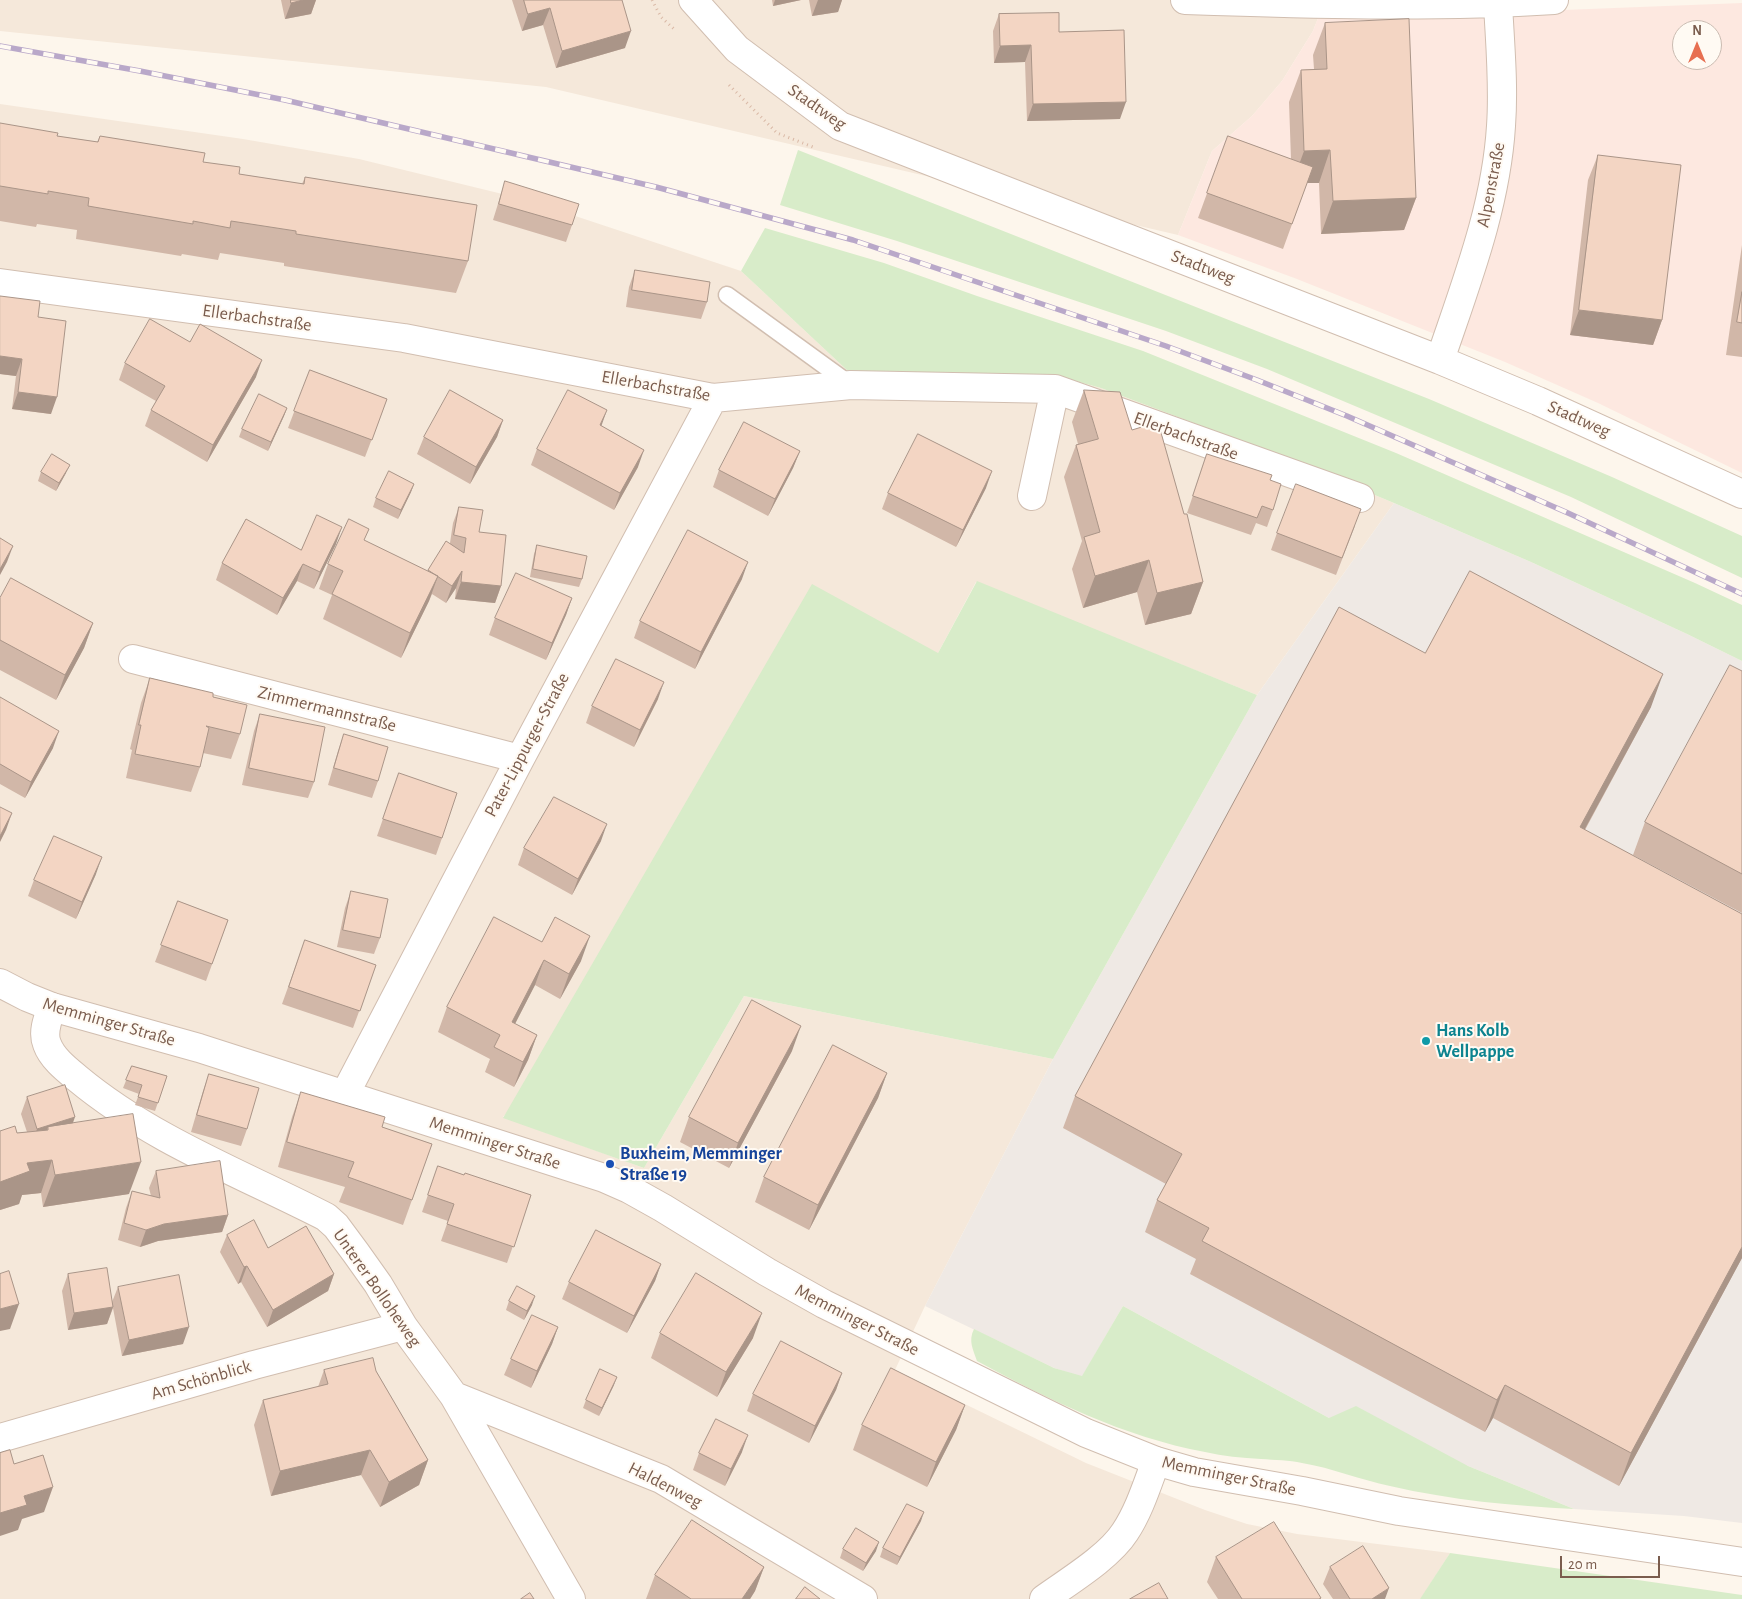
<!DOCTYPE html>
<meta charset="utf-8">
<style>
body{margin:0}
#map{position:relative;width:1742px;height:1599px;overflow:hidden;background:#fdf6ec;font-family:"Alegreya Sans",sans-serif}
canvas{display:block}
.north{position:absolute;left:1672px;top:20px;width:50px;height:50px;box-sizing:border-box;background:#fffaf3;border:1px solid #cabbb1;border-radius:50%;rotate:0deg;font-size:14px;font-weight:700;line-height:20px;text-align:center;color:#7a5c4d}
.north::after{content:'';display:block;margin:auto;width:18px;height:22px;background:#e76f51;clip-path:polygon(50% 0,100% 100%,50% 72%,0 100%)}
.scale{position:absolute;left:1560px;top:1556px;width:100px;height:22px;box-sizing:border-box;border:2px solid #7a5c4d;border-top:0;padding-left:6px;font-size:15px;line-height:18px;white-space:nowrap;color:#7a5c4d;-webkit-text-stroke:4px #fffaf3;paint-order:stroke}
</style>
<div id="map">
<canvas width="1742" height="1599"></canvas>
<div class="north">N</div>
<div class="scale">20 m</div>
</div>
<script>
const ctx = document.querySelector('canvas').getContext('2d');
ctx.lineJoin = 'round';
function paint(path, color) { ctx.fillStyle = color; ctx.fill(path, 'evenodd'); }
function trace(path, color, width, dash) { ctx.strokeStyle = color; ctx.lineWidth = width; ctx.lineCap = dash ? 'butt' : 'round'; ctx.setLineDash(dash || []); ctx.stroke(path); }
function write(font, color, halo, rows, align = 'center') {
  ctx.font = font + ' "Alegreya Sans",sans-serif'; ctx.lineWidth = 4; ctx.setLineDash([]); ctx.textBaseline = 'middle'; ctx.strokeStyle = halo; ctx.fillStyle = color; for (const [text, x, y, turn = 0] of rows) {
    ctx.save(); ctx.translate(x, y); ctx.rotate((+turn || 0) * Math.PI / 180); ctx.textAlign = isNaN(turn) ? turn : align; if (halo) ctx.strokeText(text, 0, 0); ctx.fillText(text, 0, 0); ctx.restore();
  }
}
paint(new Path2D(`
 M0,0H1321L1320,13L1313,31L1282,81L1252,116L1212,151L1178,235L546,87L0,31Z
 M0,104L243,139L359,159L527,200L741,271L849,372L1057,376L1101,388L1276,454L1394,503L1257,695L976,582L938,653L503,1117L644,1168L744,996L1053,1059L925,1306L895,1370L1086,1463L1205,1510L1247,1524L1297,1534L1450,1553L1422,1597L1420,1599H0Z`), '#f5e8da');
paint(new Path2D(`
 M1742,3V473L1598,403L1505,362L1297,279L1178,235L1212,151L1252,116L1282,81L1313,31L1320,13L1461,14ZM1682,30H1712V60H1682Z`), '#fde8e0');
paint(new Path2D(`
 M1394,503L1531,562L1687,634L1742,661V1523L1684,1516L1574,1509L1468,1466L1329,1418L1123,1306L1082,1377L1054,1368L925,1306L1053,1059L1257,695Z`), '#efe9e4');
paint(new Path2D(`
 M798,150L1429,399L1612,477L1742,536V578L1571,497L1267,369L1166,331L897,241L780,205Z
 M765,228L884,263L977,296L1143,351L1396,453L1695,583L1742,605V661L1687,634L1531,562L1394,503L1276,454L1101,388L1057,376L849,372L741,271Z
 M977,581L1257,695L1053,1059L744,996L644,1168L503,1118L812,584L938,653Z
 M1123,1306L1329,1418L1356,1406L1468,1466L1574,1509C1513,1506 1451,1500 1390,1486C1361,1480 1332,1468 1302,1463C1289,1460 1275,1460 1261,1459C1242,1458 1223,1456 1205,1452C1124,1437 1049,1400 977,1361C973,1349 968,1341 974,1329L1054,1368L1082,1376Z
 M1450,1553L1742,1595V1599H1420Z`), '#d8ecc9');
const service = new Path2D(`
 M727,295L851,385`);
const minor = new Path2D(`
 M693,0L737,49L840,126L1440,360L1538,401L1742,494
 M1185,0C1307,4 1431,8 1554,0
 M0,283L404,338L713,398L851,385L1055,389L1360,498
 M1440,360C1466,283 1496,207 1501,126C1504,85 1500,44 1498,4
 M1032,496L1055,389
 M133,659L520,759
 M52,1007C48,1018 42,1032 47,1044C52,1058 66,1069 77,1078C150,1139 242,1174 326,1217L336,1226L356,1253L378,1284L403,1326L454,1396L571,1599
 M345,1094L520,759L713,398
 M454,1396L661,1479L863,1599
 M0,1438L254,1365L403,1326
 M1044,1599C1069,1581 1109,1557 1125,1532C1139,1511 1147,1485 1156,1461`);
const tertiary = new Path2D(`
 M0,983L27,997L52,1007L199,1048L604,1178L629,1189L663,1208L767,1272L824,1304L1086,1433L1156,1461L1194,1472L1302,1491L1399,1511L1742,1562`);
trace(service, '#d1beb0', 19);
trace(minor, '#d1beb0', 30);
trace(tertiary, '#d1beb0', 30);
trace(new Path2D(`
 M652,0L661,17L674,29
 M729,85L777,133L813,147`), '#d9b8a5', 3, [1, 4]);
trace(service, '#fff', 16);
trace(minor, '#fff', 28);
trace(tertiary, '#fff', 28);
const rail = new Path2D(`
 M0,46L140,71L285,100L656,187L853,240L1166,346L1257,380L1347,416L1568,513L1742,594`);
trace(rail, '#b9a8c9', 5.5);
trace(rail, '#fffaf3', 4, [11]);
paint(new Path2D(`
 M281,0H316L311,14L285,19Z
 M512,0H622L625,48L556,68L543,25L522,31Z
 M772,0H801L773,6Z
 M809,0H842L838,12L812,16Z
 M999,14L1059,32L1120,119L1027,121L1025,62L994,63L993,31Z
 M1325,23L1416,198L1404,230L1321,234L1319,183H1307L1283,249L1198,218L1228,136L1291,159L1289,102L1301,70L1314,69L1313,55Z
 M0,123L57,136L97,142L100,136L203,162L239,174L302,184L305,177L468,261L456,293L284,266V263L220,253L218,260L182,254L181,256L76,239L77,230L37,224L36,227L0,221Z
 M1598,155L1662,320L1653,345L1570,335L1588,180Z
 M505,181L572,225L566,242L493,220Z
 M1742,245V357L1726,355Z
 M635,270L707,302L701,319L626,307L629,287Z
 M0,296L38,317L51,414L12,409L16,376L0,374Z
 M190,342L256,377L207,462L145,426L151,410L156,401L119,380L125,363Z
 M310,370L387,399L365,457L288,428Z
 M1084,390L1132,430L1203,582L1191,614L1145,625L1137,592L1083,608L1072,569L1082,541L1064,477L1076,445L1078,444L1072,422Z
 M287,408L284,416L268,451L239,437L242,429Z
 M503,420L497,437L470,484L417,454L424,437Z
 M602,426L638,467L614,510L531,465L537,449Z
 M800,451L793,468L768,516L713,487L719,470Z
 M1207,454L1270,480L1273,510L1267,527L1256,523L1251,535L1187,513Z
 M41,472L66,473L56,491L38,481Z
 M414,484L411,492L398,519L373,507L376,498Z
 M986,488L956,547L882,509L888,493Z
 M459,507L479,532L501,586L495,603L455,599L456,588L446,603L432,594L429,601L401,658L323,619L332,595L319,589L328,564L365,541L427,571L450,543L453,523Z
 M1355,526L1336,575L1271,550L1277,533Z
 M336,544L314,589L297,581L277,615L216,580L222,563Z
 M537,545L582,579L579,587L530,577L534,554Z
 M742,579L695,669L634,638L640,621Z
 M0,598L93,623L84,648L56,700L0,670Z
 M572,598L566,615L546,660L489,635L495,618Z
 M1425,653L1651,707L1585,830L1742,914V1258L1619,1486L1493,1418L1485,1432L1190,1274L1196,1259L1145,1232L1157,1200L1166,1184L1063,1128L1075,1096Z
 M1742,671V913L1633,855L1645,822Z
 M150,678L213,697L240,734L231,759L203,753L200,767L191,792L126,778L132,750L130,749L141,703Z
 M0,697L53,748L25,798L0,784Z
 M658,699L634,747L586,723L592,706Z
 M260,714L314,782L308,798L242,785L254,731Z
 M344,734L378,781L372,798L328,785L338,751Z
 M399,773L442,838L436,855L377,836Z
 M601,841L572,895L518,865L524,848Z
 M96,874L76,919L28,896L34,880Z
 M351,891L380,938L374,954L337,947L345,908Z
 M178,901L228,920L206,981L155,962Z
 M305,940L376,965L353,1028L282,1004Z
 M542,942L581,961L560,999L535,985L515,1024L537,1035L528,1060L514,1087L485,1072L490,1059L438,1032L447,1007Z
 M792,1051L729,1168L680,1142L689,1117Z
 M132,1066L167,1076L155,1111L135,1105L139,1094L123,1088Z
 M887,1073L878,1098L809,1230L755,1202L764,1177Z
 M209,1074L247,1129L241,1146L191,1132L203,1091Z
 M301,1092L382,1127L432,1144L403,1225L339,1202L345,1187L278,1167L292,1117Z
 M27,1097L73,1123L129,1194L43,1207L41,1193L22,1195L19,1204L0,1210V1131L17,1133L27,1132L21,1114Z
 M438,1166L464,1175L531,1195L507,1263L441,1241L448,1221L422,1212Z
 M156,1171L228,1215L222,1232L158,1241L140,1247L118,1240L126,1208L132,1191L151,1196L149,1188Z
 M227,1235L268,1248L334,1274L328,1291L267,1327L241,1282L238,1284L220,1252Z
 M661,1264L655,1281L627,1333L562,1299L569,1282Z
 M68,1274L112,1302L118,1287L183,1344L122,1356L113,1308L107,1324L68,1330L62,1291Z
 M509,1301L532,1305L524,1320L506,1310Z
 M558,1327L552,1344L531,1388L504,1375L511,1359Z
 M660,1333L753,1338L717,1397L651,1358Z
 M324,1370L376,1371L428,1460L419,1485L380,1507L361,1475L271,1496L254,1425L263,1400L318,1387Z
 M842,1373L836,1390L809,1443L747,1411L753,1394Z
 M614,1385L599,1416L583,1408L586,1400Z
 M965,1405L956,1430L927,1487L853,1450L862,1425Z
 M742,1452L725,1486L693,1470L699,1453Z
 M921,1521L897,1565L880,1557L883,1548Z
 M843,1549L876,1551L863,1571L840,1558Z
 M1216,1557L1321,1598V1599H1218L1207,1582Z
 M764,1567L755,1591L750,1599H646L655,1575Z
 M1330,1567L1385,1599H1333L1323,1584Z`), '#d1b7a8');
paint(new Path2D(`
 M303,0H316L311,14L285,19L291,3Z
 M775,0H801L773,6Z
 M818,0H842L838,12L812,16Z
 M550,8L543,25L522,31L528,14Z
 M631,31L625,48L556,68L562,51Z
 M1031,45L1025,62L994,63L1000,46Z
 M1126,102L1120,119L1027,121L1033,104Z
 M1330,150L1319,183H1307L1283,249L1307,183L1292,184L1304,151Z
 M1416,198L1404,230L1321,234L1333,201Z
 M1579,310L1662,320L1653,345L1570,335Z
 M0,356L22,359L16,376L0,374Z
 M262,360L256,377L207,462L213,445Z
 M18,392L57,397L51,414L12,409Z
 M287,408L284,416L268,451L271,442Z
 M607,410L601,427L600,425Z
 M503,420L497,437L470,484L476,467Z
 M644,450L638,467L614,510L620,493Z
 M800,451L793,468L768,516L775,499Z
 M70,465L66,473L56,491L59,483Z
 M992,471L986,488L956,547L963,530Z
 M414,484L411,492L398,519L401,510Z
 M342,527L336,544L314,589L320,572Z
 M13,546L7,562L0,575V569Z
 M1149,560L1137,592L1083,608L1095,576Z
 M748,562L742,579L695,669L701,652Z
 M303,564L297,581L277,615L283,598Z
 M462,571L456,588L446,603L452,586Z
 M438,576L429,601L401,658L410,633Z
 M461,582L501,586L495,603L455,599Z
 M1203,582L1191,614L1145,625L1157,593Z
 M572,598L566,615L546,660L552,643Z
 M93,623L84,648L56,700L65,675Z
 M1663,674L1651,707L1568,860L1580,827Z
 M664,682L658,699L634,747L640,730Z
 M59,731L53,748L25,798L31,782Z
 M12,813L6,830L0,842V836Z
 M607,824L601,841L572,895L578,879Z
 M102,857L96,874L76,919L82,902Z
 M590,936L581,961L560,999L569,974Z
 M544,960L535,985L503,1047L512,1022Z
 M801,1026L792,1051L729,1168L738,1143Z
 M537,1035L528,1060L514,1087L523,1062Z
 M887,1073L878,1098L809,1230L818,1205Z
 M75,1117L69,1134L48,1130V1127L42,1142L31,1146L37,1129Z
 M52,1160L41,1193L22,1195L19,1204L0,1210V1182L27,1163Z
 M141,1162L129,1194L43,1207L55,1175Z
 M228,1215L222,1232L158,1241L140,1247L146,1230L164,1224Z
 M1742,1247V1258L1619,1486L1631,1453Z
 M661,1264L655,1281L627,1333L634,1316Z
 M247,1266L241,1282L238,1284L244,1267Z
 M334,1274L328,1291L267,1327L273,1310Z
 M535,1296L532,1305L524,1320L527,1311Z
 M19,1304L10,1329L0,1331V1309Z
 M113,1307L107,1324L68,1330L74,1313Z
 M762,1313L753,1338L717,1397L726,1372Z
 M189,1327L183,1344L122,1356L129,1340Z
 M558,1327L552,1344L531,1388L537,1371Z
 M842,1373L836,1390L809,1443L815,1426Z
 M617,1377L614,1385L599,1416L602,1408Z
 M1505,1385L1493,1418L1485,1432L1497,1400Z
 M965,1405L956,1430L927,1487L936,1462Z
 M748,1435L742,1452L725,1486L731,1469Z
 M370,1450L361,1475L271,1496L280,1471Z
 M428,1460L419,1485L380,1507L389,1482Z
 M53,1487L44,1512L22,1519L18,1530L0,1536V1513L24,1496Z
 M924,1512L921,1521L897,1565L900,1557Z
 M879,1542L876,1551L863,1571L866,1563Z
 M764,1567L755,1591L750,1599H742Z
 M1389,1588L1385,1599H1372Z`), '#aa9588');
const building = new Path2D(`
 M291,0H303L291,3Z
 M524,0H622L631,31L562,51L550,8L528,14Z
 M1059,13V32L1124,30L1126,102L1033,104L1031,45L1000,46L999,14Z
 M1409,19L1416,198L1333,201L1330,150L1304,151L1301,70L1327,69L1325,23Z
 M0,123L58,133L57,136L98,142L100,136L205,153L203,162L240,167L239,174L304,184L305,177L477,205L468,261L296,234V231L231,221L230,228L193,221V224L88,206L89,198L48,191V194L0,186Z
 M1228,136L1313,167L1292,224L1207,193Z
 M1598,155L1681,165L1662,320L1579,310Z
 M505,181L579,204L572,225L499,204Z
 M635,270L710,282L707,302L632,290Z
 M1742,292V323L1737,322Z
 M0,296L40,301L38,317L66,321L57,397L18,392L22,359L0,356Z
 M150,319L190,342L200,324L262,360L213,445L151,410L165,386L125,363Z
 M310,370L387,399L372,440L294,411Z
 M450,390L503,420L476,467L424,437Z
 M568,390L607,410L600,425L644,450L620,493L537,449Z
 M1084,390L1120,392L1132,430L1158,422L1184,514H1187L1203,582L1157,593L1149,560L1095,576L1084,537L1100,532L1076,445L1098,439Z
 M259,394L287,408L271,442L242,429Z
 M744,422L800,451L775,499L719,470Z
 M918,434L992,471L963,530L888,493Z
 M52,454L70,465L59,483L41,472Z
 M1207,454L1272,475L1270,480L1281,484L1273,510L1262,506L1257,518L1193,496Z
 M389,471L414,484L401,510L376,498Z
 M1296,484L1361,509L1342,558L1277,533Z
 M459,507L483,510L479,532L506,535L501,586L461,582L462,571L452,586L428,570L446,541L464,553L466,538L454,535Z
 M317,515L342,527L320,572L303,564L283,598L222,563L246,519L301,550Z
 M349,519L369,529L364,540L438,576L410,633L332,594L343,571L328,564Z
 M688,530L748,562L701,652L640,621Z
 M0,538L13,546L0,569Z
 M537,545L587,556L582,579L533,569Z
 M1470,571L1663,674L1580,827L1742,914V1247L1631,1453L1505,1385L1497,1400L1202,1241L1209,1228L1157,1200L1182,1154L1075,1096L1339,607L1425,653Z
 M516,573L572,598L552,643L495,618Z
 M11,578L93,623L65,675L0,640V598Z
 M616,659L664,682L640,730L592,706Z
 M1730,665L1742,671V874L1645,822Z
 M150,678L213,693V697L247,705L240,734L206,726L209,728L200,767L135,754L141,725H139Z
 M0,697L59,731L31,782L0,764Z
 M260,714L325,727L314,782L249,768Z
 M344,734L388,747L378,781L334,768Z
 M399,773L457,793L442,838L383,819Z
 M554,797L607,824L578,879L524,848Z
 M0,807L12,813L0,836Z
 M54,836L102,857L82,902L34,880Z
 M351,891L388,899L380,938L343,930Z
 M178,901L228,920L212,964L161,945Z
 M494,917L542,942L555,917L590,936L569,974L544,960L512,1022L537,1035L523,1062L494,1047L500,1035L447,1007Z
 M305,940L376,965L360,1011L289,987Z
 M752,1000L801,1026L738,1143L689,1117Z
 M833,1045L887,1073L818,1205L764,1177Z
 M132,1066L167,1076L158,1103L138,1097L142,1085L126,1080Z
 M209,1074L259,1088L247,1129L197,1115Z
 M65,1085L75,1117L37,1129L27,1097Z
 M301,1092L385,1117L382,1127L432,1144L412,1200L348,1177L354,1162L287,1142Z
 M133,1114L141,1162L55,1175L52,1160L27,1163L30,1171L0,1182V1131L15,1126L17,1133L48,1130V1127Z
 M220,1161L228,1215L164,1224L146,1230L124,1223L132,1191L160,1198L156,1171Z
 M438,1166L464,1175L465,1173L531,1195L514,1247L447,1224L454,1204L428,1195Z
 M254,1220L268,1248L306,1226L334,1274L273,1310L247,1266L244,1267L227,1235Z
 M596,1230L661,1264L634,1316L569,1282Z
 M107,1268L113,1307L74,1313L68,1274Z
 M9,1271L19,1304L0,1309V1274Z
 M696,1273L762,1313L726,1372L660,1333Z
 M179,1275L189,1327L129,1340L118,1287Z
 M517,1286L535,1296L527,1311L509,1301Z
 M532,1315L558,1327L537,1371L511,1359Z
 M781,1341L842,1373L815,1426L753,1394Z
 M373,1358L376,1371L428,1460L389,1482L370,1450L280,1471L263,1400L328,1384L324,1370Z
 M891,1368L965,1405L936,1462L862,1425Z
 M600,1369L617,1377L602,1408L586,1400Z
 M716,1419L748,1435L731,1469L699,1453Z
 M10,1450L14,1464L43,1455L53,1487L24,1496L27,1505L0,1513V1453Z
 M907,1504L924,1512L900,1557L883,1548Z
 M692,1520L764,1567L742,1599H691L655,1575Z
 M1274,1522L1321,1598L1319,1599H1242L1216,1557Z
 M856,1528L879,1542L866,1563L843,1549Z
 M1363,1546L1389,1588L1372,1599H1350L1330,1567Z
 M1159,1583L1168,1599H1130Z
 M805,1587L820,1599H796Z
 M530,1593L534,1599H521Z`);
paint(building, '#f3d5c3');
trace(building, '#aa9588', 1);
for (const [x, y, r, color] of [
 [1426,1041,5,"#0f9aa8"],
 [610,1164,5,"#1a4fb4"]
]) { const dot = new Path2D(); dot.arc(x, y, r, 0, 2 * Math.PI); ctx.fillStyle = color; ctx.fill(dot); trace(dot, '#fffaf3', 2); }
write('18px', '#7a5c4d', '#fffaf3', [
 ["Stadtweg",817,107,35],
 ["Alpenstraße",1491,185,-79],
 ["Stadtweg",1203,267,21],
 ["Ellerbachstraße",257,318,8],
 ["Ellerbachstraße",656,386,10],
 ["Stadtweg",1579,419,24],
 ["Ellerbachstraße",1186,436,20],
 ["Zimmermannstraße",327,709,14],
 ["Pater-Lippurger-Straße",527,745,-62],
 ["Memminger Straße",109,1022,16],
 ["Memminger Straße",495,1143,18],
 ["Unterer Bolloheweg",377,1288,55],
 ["Memminger Straße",857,1320,27],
 ["Am Schönblick",201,1380,-16],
 ["Memminger Straße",1229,1476,12],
 ["Haldenweg",665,1485,27]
]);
write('bold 18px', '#0d838f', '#fffaf3', [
 ["Hans Kolb",1436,1031],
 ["Wellpappe",1436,1052]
], 'left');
write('bold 18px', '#164399', '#fffaf3', [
 ["Buxheim, Memminger",620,1154],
 ["Straße 19",620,1175]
], 'left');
</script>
